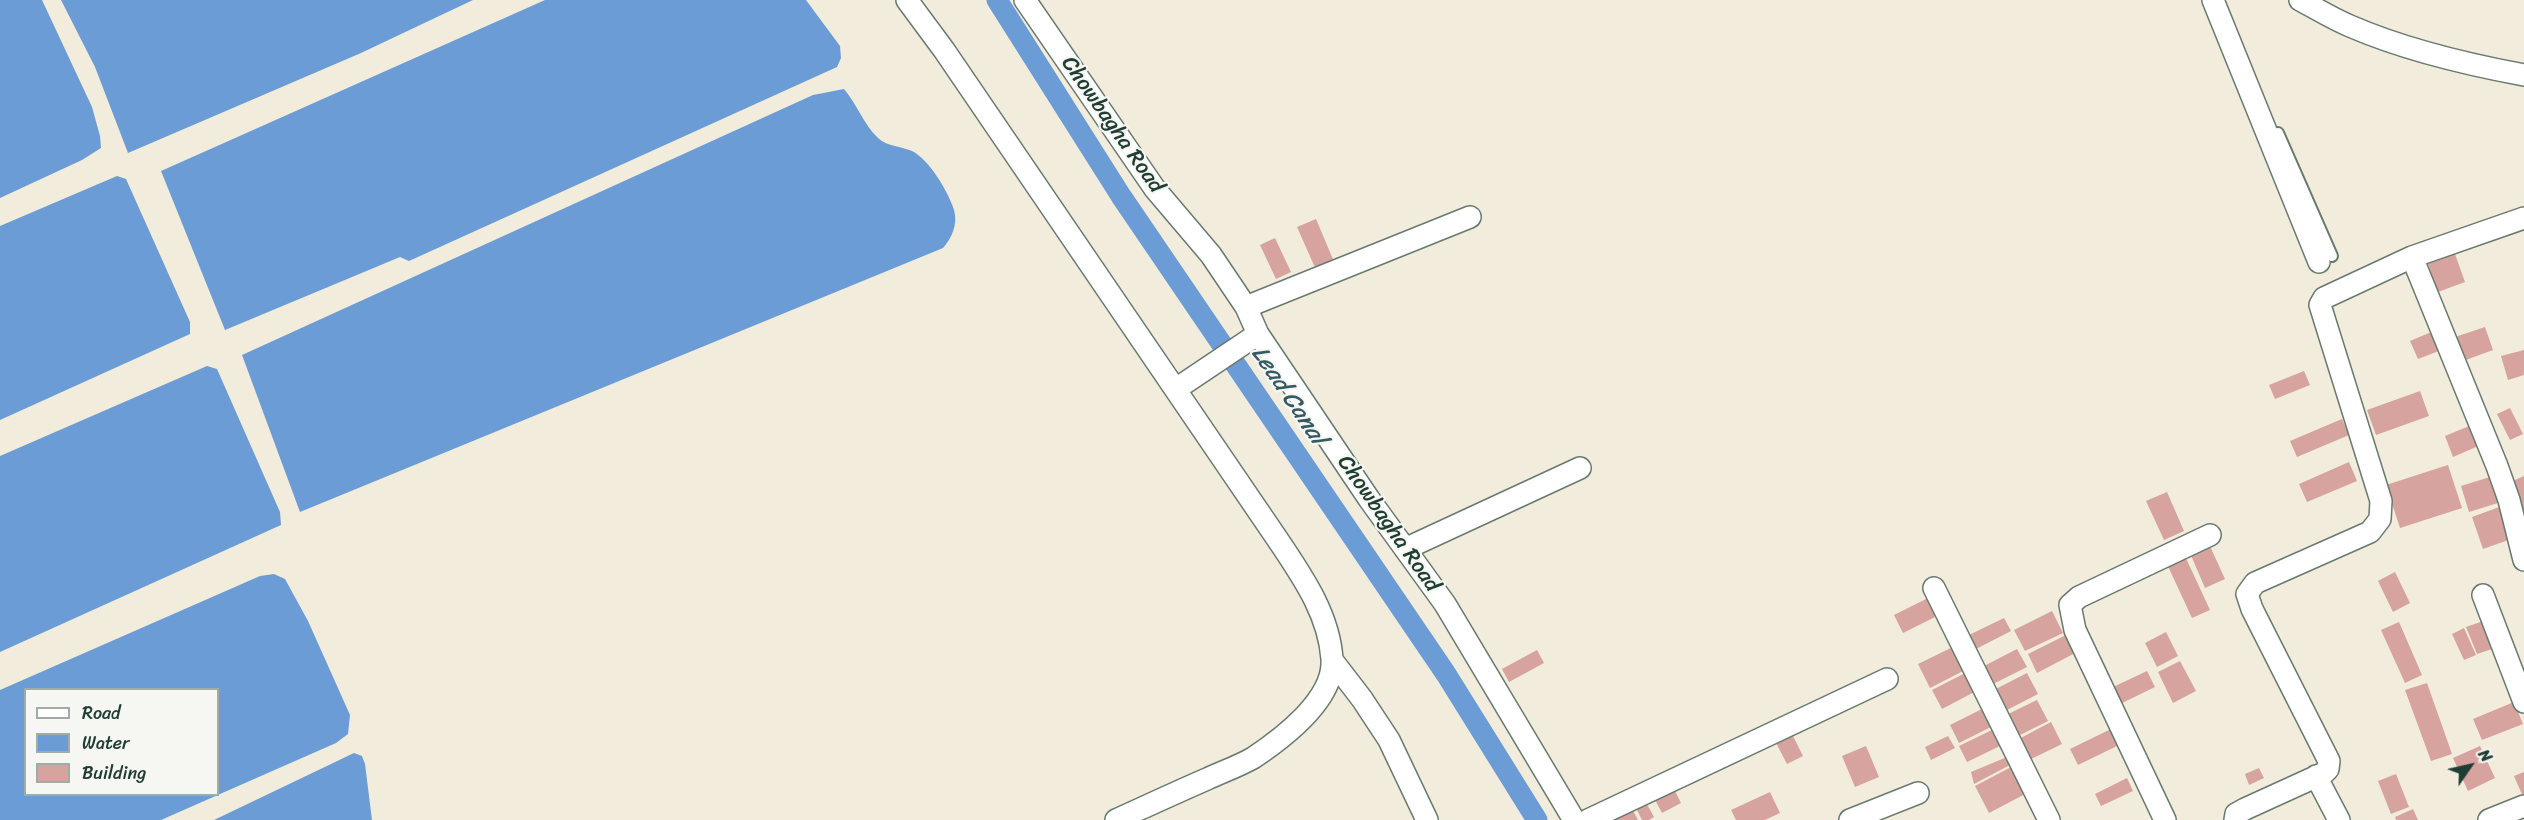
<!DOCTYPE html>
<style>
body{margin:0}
#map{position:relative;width:2524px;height:820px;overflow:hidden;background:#f1ecdb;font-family:Sriracha,sans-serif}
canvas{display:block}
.legend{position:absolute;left:24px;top:688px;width:195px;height:108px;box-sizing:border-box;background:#f6f6f2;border:2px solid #a0aca6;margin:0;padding:8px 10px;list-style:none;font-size:18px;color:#1f3d34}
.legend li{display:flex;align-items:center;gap:12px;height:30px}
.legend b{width:30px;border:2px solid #a0aca6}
.north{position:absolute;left:2440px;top:736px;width:60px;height:60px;-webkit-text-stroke:4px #f6f6f2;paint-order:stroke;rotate:56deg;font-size:16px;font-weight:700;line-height:24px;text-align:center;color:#1f3d34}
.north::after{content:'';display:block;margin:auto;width:21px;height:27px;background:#1f3d34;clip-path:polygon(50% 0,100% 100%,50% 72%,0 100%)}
</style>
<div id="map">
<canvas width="2524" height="820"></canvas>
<ul class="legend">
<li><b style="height:8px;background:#fff"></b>Road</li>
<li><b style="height:16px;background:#6c9cd5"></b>Water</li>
<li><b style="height:16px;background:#d6a39f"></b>Building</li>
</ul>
<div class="north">N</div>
</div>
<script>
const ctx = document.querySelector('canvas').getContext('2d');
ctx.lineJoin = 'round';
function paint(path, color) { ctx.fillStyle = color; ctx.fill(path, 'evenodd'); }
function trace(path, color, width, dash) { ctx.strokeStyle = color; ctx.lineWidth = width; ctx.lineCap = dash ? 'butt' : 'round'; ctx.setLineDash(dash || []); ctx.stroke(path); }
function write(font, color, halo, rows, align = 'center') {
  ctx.font = font + ' Sriracha,sans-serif'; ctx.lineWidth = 4.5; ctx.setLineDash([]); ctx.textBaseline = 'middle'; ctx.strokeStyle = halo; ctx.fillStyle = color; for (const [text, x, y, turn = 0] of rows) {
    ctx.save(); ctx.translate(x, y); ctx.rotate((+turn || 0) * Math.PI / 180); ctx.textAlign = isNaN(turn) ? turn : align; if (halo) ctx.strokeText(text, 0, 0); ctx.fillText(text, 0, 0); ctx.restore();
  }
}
paint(new Path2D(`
 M0,0H42L92,107L100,136L101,148L82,160L0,198Z
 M61,0H473L361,53L128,153L95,67Z
 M545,0H806L840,46L841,58L837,67L409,261L400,257L225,330L161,171Z
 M844,89C857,104 864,125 878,138C888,147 901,146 912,151C929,159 949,193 954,210C958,224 952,238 943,248L300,512L242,355L813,95Z
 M117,176L126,179L190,322V334L0,420V226Z
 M207,366L217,369L280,512L281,525L0,652V456Z
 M274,574L285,579L308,621L350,715L348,734L336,743L161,820H0V690L260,576ZM26,690H218V794H26Z
 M354,753L362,756L365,764L372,820H214Z`), '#6c9cd5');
trace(new Path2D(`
 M997,0L1121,196L1446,674L1537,820`), '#6c9cd5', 21);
paint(new Path2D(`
 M1316,219L1335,264L1317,272L1297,227Z
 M1275,238L1291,272L1276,279L1260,245Z
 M2455,254L2465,282L2438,292L2428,264Z
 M2485,327L2493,350L2463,361L2455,337Z
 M2436,330L2444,349L2418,359L2410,341Z
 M2524,350V375L2508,380L2501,356Z
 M2304,371L2310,385L2275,399L2269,385Z
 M2420,391L2429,416L2376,435L2367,410Z
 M2510,408L2523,434L2510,440L2497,414Z
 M2342,419L2349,435L2297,457L2290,441Z
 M2474,424L2483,444L2453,457L2445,436Z
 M2349,462L2357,481L2307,502L2299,484Z
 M2448,465L2462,508L2400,528L2386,485Z
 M2493,476L2501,502L2469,512L2461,486Z
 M2524,476V514L2518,516L2504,485Z
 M2167,492L2184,531L2164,540L2146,501Z
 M2502,506L2514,538L2483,549L2472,517Z
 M2209,544L2225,579L2205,588L2190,553Z
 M2184,554L2210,610L2192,618L2166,562Z
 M2395,572L2410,603L2393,612L2378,581Z
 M1936,594L1945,612L1903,633L1894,615Z
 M2052,611L2063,633L2025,651L2014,630Z
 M2004,618L2011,631L1974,650L1967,636Z
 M2489,619L2501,646L2477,654L2466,627Z
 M2399,622L2422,675L2405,683L2381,630Z
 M2464,628L2476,655L2464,660L2452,634Z
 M2166,632L2178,656L2157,667L2145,643Z
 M2068,634L2077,652L2037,673L2028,654Z
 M1959,644L1971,667L1930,688L1918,664Z
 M2017,649L2027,667L1993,684L1984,666Z
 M1537,650L1544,663L1509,682L1502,669Z
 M2180,661L2196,691L2173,703L2158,672Z
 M1971,670L1980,689L1942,709L1932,690Z
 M2147,671L2155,687L2118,705L2111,688Z
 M2027,673L2038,694L2003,712L1992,691Z
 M2427,683L2452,754L2431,761L2405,690Z
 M2037,700L2048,721L2014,738L2004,716Z
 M2514,702L2523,724L2482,740L2473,719Z
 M1986,707L1995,725L1959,743L1950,725Z
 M2051,722L2062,744L2025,762L2015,741Z
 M1996,728L2004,744L1967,762L1959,746Z
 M2111,729L2119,745L2078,765L2070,749Z
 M1790,730L1803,756L1787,764L1774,739Z
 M1948,736L1955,748L1931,760L1925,747Z
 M1866,746L1879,777L1855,787L1842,756Z
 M2480,746L2495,778L2468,791L2453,758Z
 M2007,757L2010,765L1974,784L1971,772Z
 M2013,766L2027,793L1989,813L1975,786Z
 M2259,768L2264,778L2249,785L2245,774Z
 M2524,772V799L2514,776Z
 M2396,774L2409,807L2391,814L2378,781Z
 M2127,778L2133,791L2101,806L2095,794Z
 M1672,785L1681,803L1662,813L1653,796Z
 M1770,792L1780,813L1765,820H1736L1731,810Z
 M1643,797L1654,817L1649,820H1642L1633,802Z
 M1630,805L1638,820H1615L1612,815Z
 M2413,809L2418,820H2396L2395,817Z`), '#d6a39f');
const service = new Path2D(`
 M2278,133L2332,256`);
const minor = new Path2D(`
 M907,0L944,50L1278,540C1302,576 1329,614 1332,659C1335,699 1283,738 1253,758C1239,766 1222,772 1207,779C1177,792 1147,806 1116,820
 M1025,0L1155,189L1211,255L1246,307L1258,334L1369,499L1445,604L1574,820
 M2213,0L2319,262
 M2300,0C2317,9 2333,19 2350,26C2405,50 2465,64 2524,75
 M2412,257L2497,466L2509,500L2524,560
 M1246,307L1470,217
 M1176,389L1258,334
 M1405,549L1580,468
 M1934,588L2049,820
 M2483,595L2524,702
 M1332,660L1362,699L1389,740L1427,820
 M2316,776L2339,820
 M1588,820L1887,679
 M1850,820L1918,793
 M2165,820L2075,630L2070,605L2079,597L2210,535
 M2235,820L2236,814L2245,809L2324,773L2328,769L2329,761L2252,609L2247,594L2255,583L2370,532L2380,519L2381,501L2320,305L2324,298L2412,257L2524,218
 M2489,820L2524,806`);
trace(service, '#687a6e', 14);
trace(minor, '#687a6e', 24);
trace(service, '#fff', 10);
trace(minor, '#fff', 21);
write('22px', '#1f3d34', '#f6f6f2', [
 ["Chowbagha Road",1112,125,55],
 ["Chowbagha Road",1388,524,55]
]);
write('italic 24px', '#365a64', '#f6f6f2', [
 ["Lead Canal",1288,396,56]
]);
</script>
